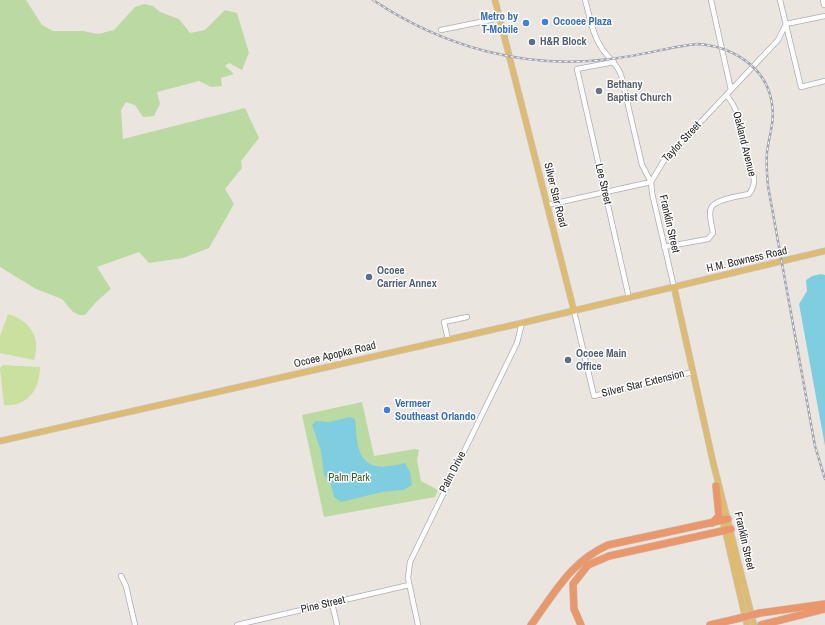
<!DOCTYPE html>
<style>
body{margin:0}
canvas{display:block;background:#ebe5df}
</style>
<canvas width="825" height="625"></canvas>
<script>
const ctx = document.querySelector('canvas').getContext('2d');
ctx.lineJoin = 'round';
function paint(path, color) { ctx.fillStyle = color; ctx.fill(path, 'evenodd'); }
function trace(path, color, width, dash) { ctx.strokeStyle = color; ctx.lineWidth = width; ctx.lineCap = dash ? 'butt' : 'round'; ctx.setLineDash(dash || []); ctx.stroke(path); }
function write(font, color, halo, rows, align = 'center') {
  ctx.font = font + ' "Archivo Narrow",sans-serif'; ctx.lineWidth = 3; ctx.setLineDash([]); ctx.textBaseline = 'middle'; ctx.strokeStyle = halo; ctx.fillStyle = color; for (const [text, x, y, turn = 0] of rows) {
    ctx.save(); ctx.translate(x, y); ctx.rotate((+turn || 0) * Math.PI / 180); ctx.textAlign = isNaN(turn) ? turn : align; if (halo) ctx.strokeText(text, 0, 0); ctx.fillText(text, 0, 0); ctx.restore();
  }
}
paint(new Path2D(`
 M0,0H26L42,25L53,31H83L98,34L114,30L135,7L144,4L153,6L160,12L179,19L190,33L205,30L225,10L237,13L249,53L242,70L229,63L225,66L234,74L221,78L222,86L211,87L199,81L157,92L160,104L154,116L143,117L135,105L126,102L121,110L123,139L245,108L259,138L241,161L242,168L225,189L234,204L209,248L183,258L149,263L139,252L97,267L111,289L96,302L85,315H79L73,312L62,299L36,289L0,267Z
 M362,402L374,456L415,449L419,450L417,460L421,481L438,490L435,497L324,517L302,415Z`), '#badaa2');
paint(new Path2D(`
 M8,314C29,320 42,337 34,360L0,353V336Z
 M3,365L40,367C40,389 28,407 4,405L0,368Z`), '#cae09f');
paint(new Path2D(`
 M821,274L825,275V446L799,304L807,291L806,280L812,276Z
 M350,417L355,419C356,427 356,434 357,441C362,471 381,469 405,463L410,472L412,485L404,490L382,492L341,502L334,497L330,481L324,475L321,451L312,425L316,421L329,422Z`), '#7fcedf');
const minor = new Path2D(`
 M585,0C590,16 592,34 601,47C607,57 617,63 621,75L642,165L651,182L652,193L674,287
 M711,0L731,90
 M780,0L801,87L825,81
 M823,0L824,5
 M786,24L825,16
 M441,30L500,18
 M614,62L577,69L629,298
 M547,205L651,182L663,162L778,40L786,24
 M664,247L708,239L713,233C712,225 708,215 711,208C715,199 741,196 749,194C752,190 754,186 754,180C753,170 748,162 746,153C740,133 741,110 726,95
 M574,311L594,396L693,372
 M448,339L444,322L467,317
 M121,576L126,586L135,625
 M332,603L337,625
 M237,625L409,585
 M418,625L408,578L410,562L517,343L522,323`);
const major = new Path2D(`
 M495,0L574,311
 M674,287L713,462L754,625
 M0,441L522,323L825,251
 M722,517L747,625`);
const highway = new Path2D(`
 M712,523L719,516L716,486
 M760,613L825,604
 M531,625C555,593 570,562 608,545L728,519
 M581,625L574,609L573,584L588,565L609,556L731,529
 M710,625L736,619
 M761,625L825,609`);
trace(minor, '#abaeb5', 6);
trace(major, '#c4c4c4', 7);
trace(highway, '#c4c4c4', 8);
trace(minor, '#fff', 4.5);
trace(major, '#dfbb70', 5.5);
trace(highway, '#ea976b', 7);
const rail = new Path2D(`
 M373,0C443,47 526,70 610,59C640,56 668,47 697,44C732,46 767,67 772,104C775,121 769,136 767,152C766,164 767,175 768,186L815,446L825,479`);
trace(rail, '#a2a6b2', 2.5);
trace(rail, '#fff', 1, [3]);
const highwayBridge = new Path2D(`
 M736,619L760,613`);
trace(highwayBridge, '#c4c4c4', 8, []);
trace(highwayBridge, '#ea976b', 7);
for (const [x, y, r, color] of [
 [545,22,4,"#3f7fe0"],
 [526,23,4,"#3f7fe0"],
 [532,42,4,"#5c6f8a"],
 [599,91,4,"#6b7280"],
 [369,277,4,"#5c6f8a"],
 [568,360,4,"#5c6f8a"],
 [387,410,4,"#3f7fe0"]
]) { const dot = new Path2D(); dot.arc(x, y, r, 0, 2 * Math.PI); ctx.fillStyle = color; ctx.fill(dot); trace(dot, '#fff', 1.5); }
write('bold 11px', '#366cbe', '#fff', [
 ["Metro by",518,17,"right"],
 ["T-Mobile",518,30,"right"],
 ["Ocooee Plaza",553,22],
 ["Vermeer",395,404],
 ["Southeast Orlando",395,417]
], 'left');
write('bold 11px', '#4e5e75', '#fff', [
 ["H&R Block",540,42],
 ["Ocoee",377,271],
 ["Carrier Annex",377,284],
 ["Ocoee Main",576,354],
 ["Office",576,367]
], 'left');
write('bold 11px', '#5b616d', '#fff', [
 ["Bethany",607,85],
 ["Baptist Church",607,98]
], 'left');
write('11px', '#2b2b2b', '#fff', [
 ["Taylor Street",682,142,-47],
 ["Oakland Avenue",744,144,76],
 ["Lee Street",603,184,77],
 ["Silver Star Road",555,195,76],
 ["Franklin Street",669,224,77],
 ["H.M. Bowness Road",747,260,-13],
 ["Ocoee Apopka Road",335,355,-13],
 ["Silver Star Extension",643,384,-14],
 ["Palm Drive",453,472,-63],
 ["Franklin Street",744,541,77],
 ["Pine Street",323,605,-13]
]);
write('11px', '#355f24', '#fff', [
 ["Palm Park",349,478]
]);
</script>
